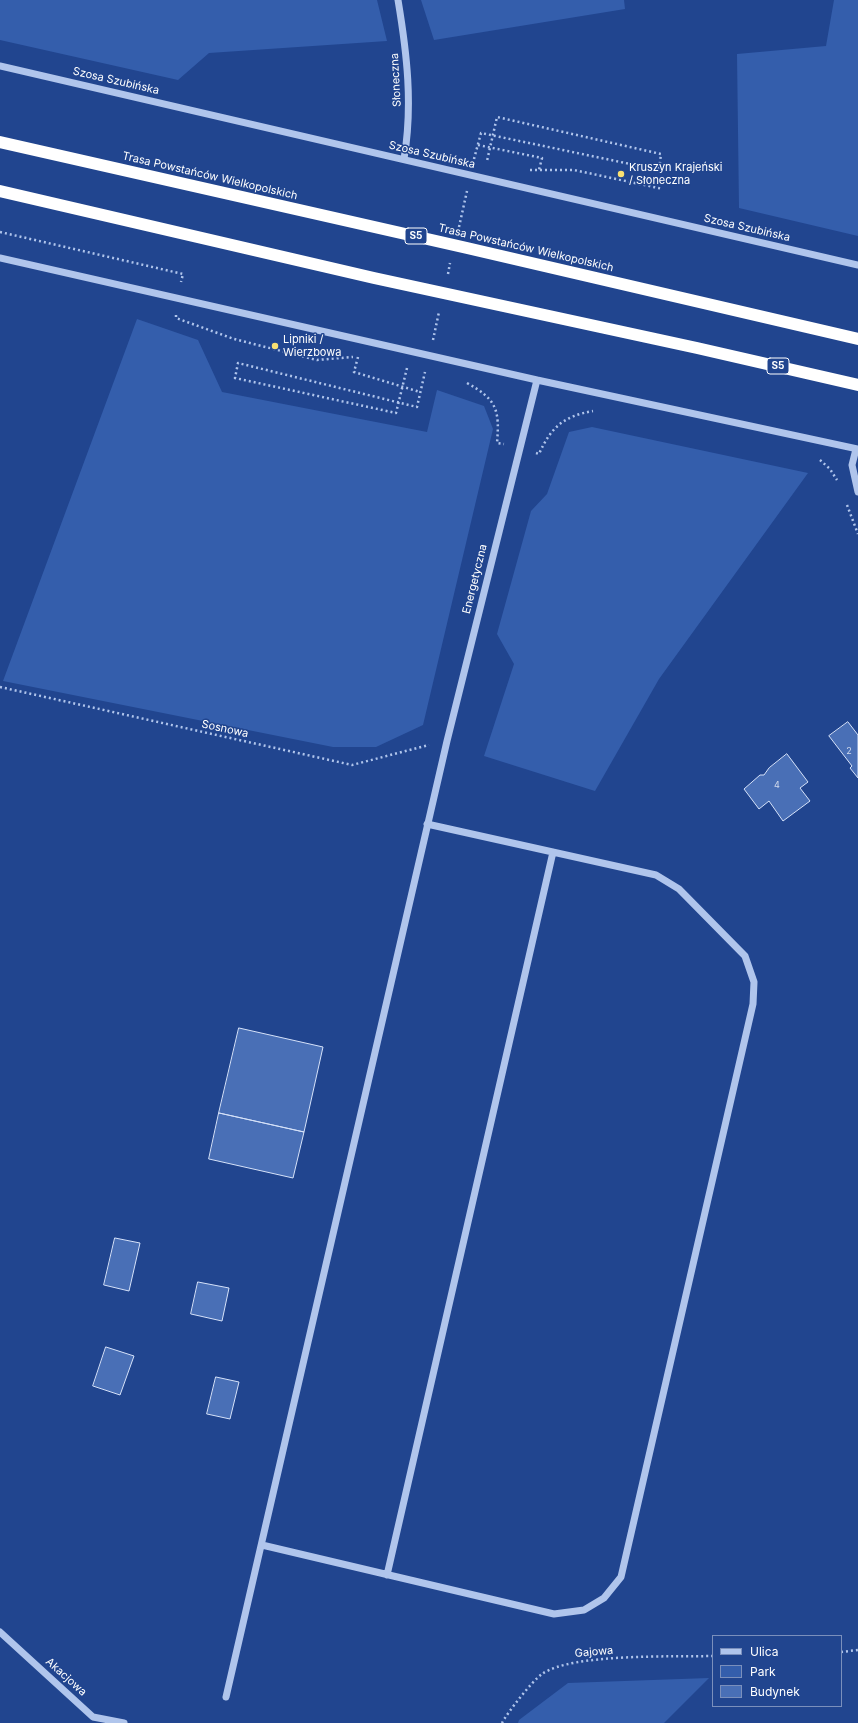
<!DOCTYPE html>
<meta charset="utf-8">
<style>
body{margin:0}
#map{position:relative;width:858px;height:1723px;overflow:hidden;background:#21458f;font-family:Inter,sans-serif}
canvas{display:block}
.legend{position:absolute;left:712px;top:1635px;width:130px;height:72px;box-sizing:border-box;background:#21458f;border:1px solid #7a8fbc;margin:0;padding:5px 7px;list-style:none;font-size:12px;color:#fff}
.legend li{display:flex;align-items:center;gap:8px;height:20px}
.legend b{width:20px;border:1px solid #7a8fbc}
</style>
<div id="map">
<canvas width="858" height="1723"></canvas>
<ul class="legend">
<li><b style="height:5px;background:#b0c5ec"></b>Ulica</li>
<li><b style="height:11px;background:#345eac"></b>Park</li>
<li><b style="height:11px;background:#496fb6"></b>Budynek</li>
</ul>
</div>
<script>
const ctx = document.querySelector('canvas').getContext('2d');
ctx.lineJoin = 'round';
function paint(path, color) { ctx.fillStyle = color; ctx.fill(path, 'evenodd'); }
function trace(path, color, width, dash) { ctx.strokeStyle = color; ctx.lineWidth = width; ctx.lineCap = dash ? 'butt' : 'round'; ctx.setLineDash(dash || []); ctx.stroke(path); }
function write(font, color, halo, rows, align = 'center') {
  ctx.font = font + ' Inter,sans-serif'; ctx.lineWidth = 3; ctx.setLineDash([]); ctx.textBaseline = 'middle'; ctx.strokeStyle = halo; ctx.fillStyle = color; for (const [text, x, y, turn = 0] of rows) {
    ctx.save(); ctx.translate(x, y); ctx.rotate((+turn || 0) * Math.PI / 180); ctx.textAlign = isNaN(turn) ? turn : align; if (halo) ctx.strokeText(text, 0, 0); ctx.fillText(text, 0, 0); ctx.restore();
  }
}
paint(new Path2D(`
 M0,0H377L387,41L209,53L178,80L0,40Z
 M421,0H624L625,9L434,40Z
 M834,0H858V236L739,208L737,54L826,46Z
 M137,319L198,340L222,392L427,432L437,390L484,406L493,429L423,725L376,747H333L3,681Z
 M592,427L808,473L659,679L595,791L484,756L514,664L497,634L531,511L547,494L569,432Z
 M709,1678L664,1723H518L519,1720L568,1683Z`), '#345eac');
const building = new Path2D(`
 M848,722L858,735V778L850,768L852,766L829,736Z
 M787,754L808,782L800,788L810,801L783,821L769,801L759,809L744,789L760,775H764L769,768Z
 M239,1028L323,1047L304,1132L219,1113Z
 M219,1113L304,1132L293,1178L209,1159Z
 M115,1238L140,1243L129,1291L104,1285Z
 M198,1282L229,1288L222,1321L191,1314Z
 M106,1347L134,1356L120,1395L93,1386Z
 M216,1377L239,1382L230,1419L207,1414Z`);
paint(building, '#496fb6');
trace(building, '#d6e2f9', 1);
trace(new Path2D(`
 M478,145L542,158L539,170
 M474,159L481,133L659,170L661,154L497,117L487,161
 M530,170H574L663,189
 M459,227L467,191
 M0,232L183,274L181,282
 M448,274L450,263
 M176,315V318L234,339L317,360L353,357
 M433,340L439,312
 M358,357L354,372L420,392
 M407,368L396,413L235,378L238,363L417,407L425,372
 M467,383C496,399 500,409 497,443L504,444
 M536,453L539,454C551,427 564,416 593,411
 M820,460L830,469L837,480
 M847,505L858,534
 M0,687L352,765L429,745
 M841,1652L858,1650
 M502,1723C507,1713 533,1680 542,1674C572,1653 674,1657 713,1656`), '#b0c5ec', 2.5, [2, 3]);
trace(new Path2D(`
 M398,0C407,54 413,105 404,159
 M0,66L858,265
 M0,258L537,380L858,449
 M856,449L852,465L858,492
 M262,1545L554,1614L584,1610L604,1598L621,1577L753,1004L754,982L745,956L679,889L656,875L427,824
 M387,1575L553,852
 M0,1632L93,1717L124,1723
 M226,1697L447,741L537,380`), '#b0c5ec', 7);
trace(new Path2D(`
 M0,142L467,248L858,339
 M0,191L374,278L697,348L858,385`), '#fff', 12);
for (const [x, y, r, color] of [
 [621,174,4,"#f9e072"],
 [275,346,4,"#f9e072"]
]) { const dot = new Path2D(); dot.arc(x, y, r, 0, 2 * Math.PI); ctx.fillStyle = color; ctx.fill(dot); trace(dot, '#21458f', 1.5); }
write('9px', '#d2dbed', null, [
 ["2",849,751],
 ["4",777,785]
]);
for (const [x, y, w] of [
 [416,236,22],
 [778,366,22]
]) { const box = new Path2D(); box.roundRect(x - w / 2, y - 8, w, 16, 3); ctx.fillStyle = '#21458f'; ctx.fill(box); trace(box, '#fff', 1); }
write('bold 10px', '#fff', null, [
 ["S5",416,236],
 ["S5",778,366]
]);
write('11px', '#fff', '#21458f', [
 ["Słoneczna",396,80,-93],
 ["Szosa Szubińska",116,81,13],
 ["Szosa Szubińska",432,155,13],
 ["Trasa Powstańców Wielkopolskich",210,176,13],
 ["Szosa Szubińska",747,228,13],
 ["Trasa Powstańców Wielkopolskich",526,248,13],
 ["Energetyczna",475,579,-76],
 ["Sosnowa",225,729,12],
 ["Gajowa",594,1652,-5],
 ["Akacjowa",66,1677,42]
]);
write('11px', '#fff', '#21458f', [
 ["Kruszyn Krajeński",629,168],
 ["/ Słoneczna",629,181],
 ["Lipniki /",283,340],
 ["Wierzbowa",283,353]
], 'left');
</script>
